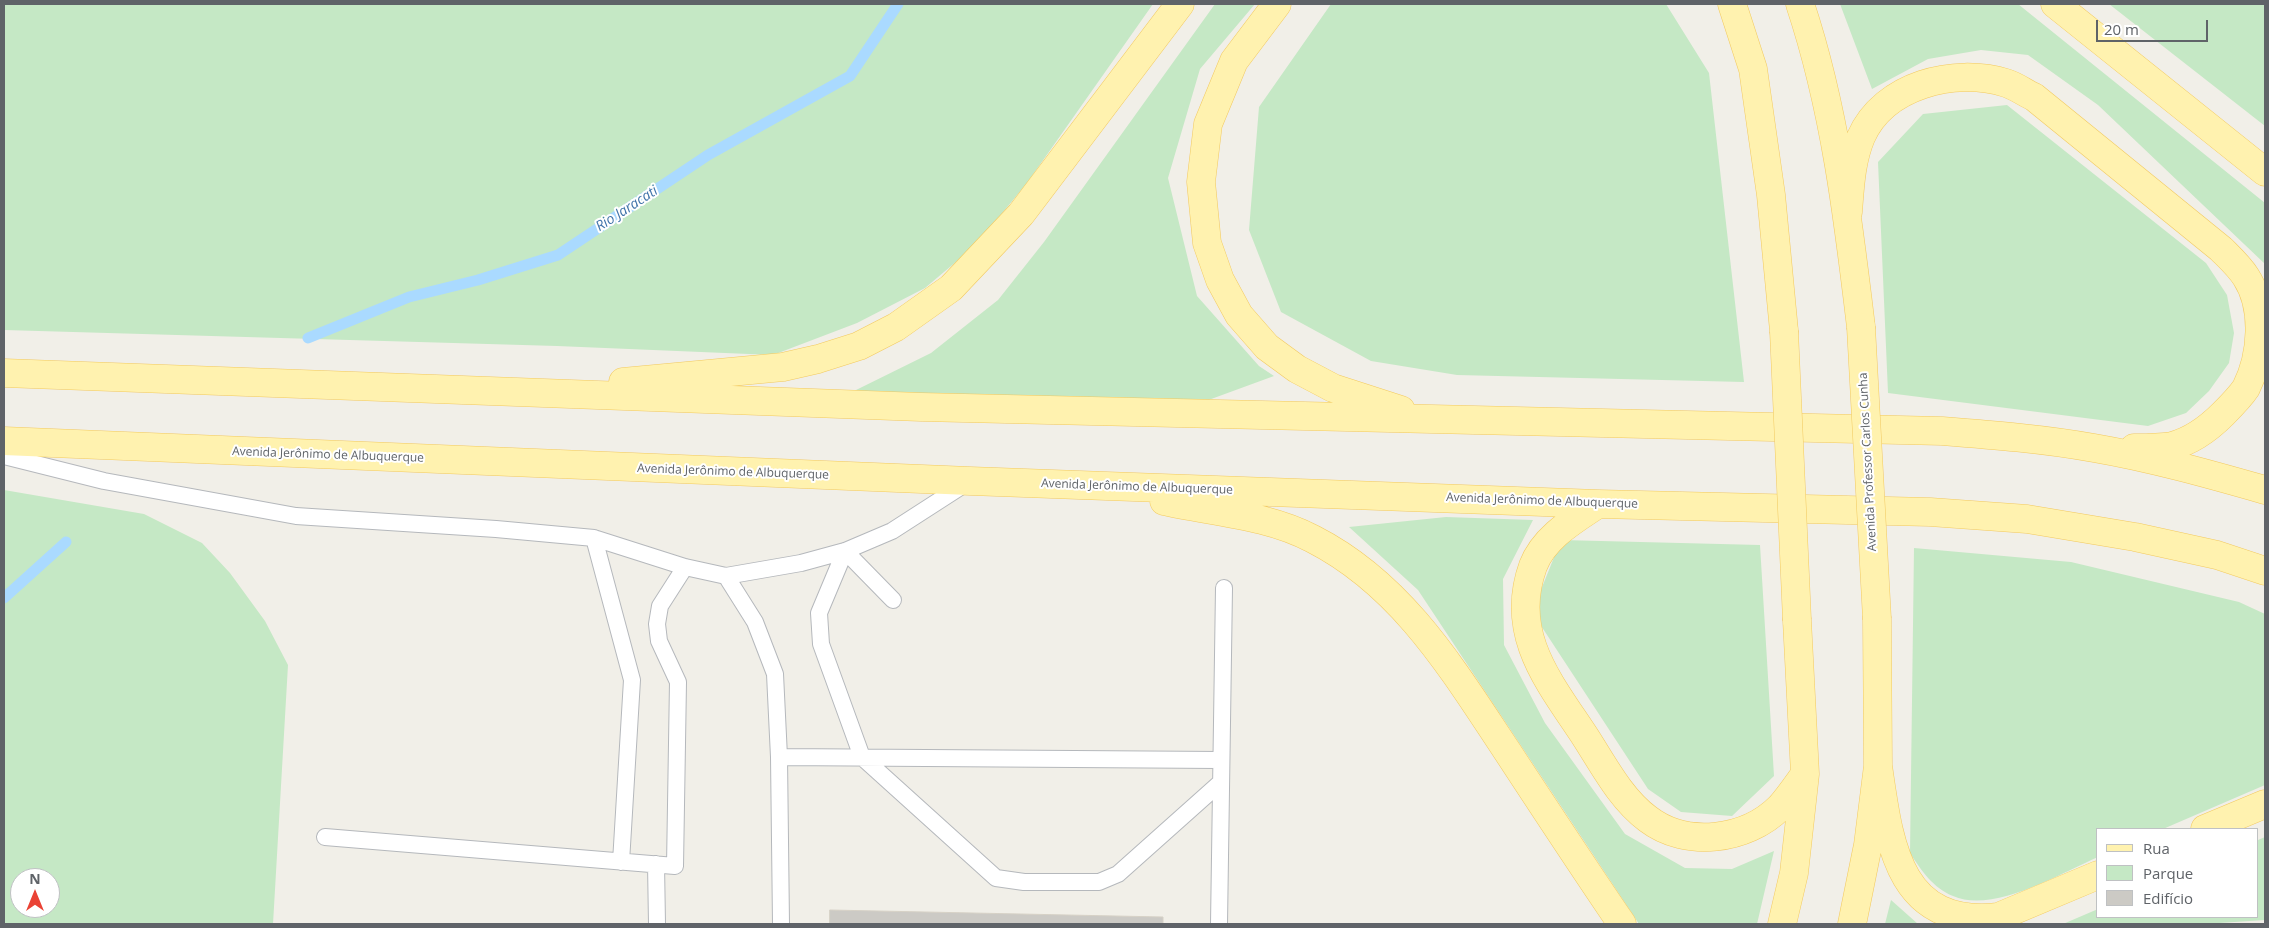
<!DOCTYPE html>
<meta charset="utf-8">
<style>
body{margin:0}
#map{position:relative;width:2269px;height:928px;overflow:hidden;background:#f1efe8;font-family:"Open Sans",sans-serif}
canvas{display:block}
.frame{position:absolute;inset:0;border:5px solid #5f6368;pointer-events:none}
.legend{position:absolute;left:2096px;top:828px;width:162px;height:90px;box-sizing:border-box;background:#fff;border:1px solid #bfc1c3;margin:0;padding:6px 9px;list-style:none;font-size:15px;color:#5f6368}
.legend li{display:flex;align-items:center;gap:10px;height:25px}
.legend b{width:25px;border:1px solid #bfc1c3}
.north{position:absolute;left:10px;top:868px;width:50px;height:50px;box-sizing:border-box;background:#fff;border:1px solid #bfc1c3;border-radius:50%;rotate:0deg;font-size:14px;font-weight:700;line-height:20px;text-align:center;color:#5f6368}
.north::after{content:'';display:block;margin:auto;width:18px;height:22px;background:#ea4335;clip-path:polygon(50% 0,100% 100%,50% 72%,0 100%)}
.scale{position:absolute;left:2096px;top:20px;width:112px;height:22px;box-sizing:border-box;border:2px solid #5f6368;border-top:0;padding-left:6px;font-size:15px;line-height:18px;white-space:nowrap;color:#5f6368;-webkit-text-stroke:4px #fff;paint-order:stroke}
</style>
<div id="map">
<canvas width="2269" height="928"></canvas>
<div class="frame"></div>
<ul class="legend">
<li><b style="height:6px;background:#fff2af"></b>Rua</li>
<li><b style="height:14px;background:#c5e8c5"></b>Parque</li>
<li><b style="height:14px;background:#cccac5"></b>Edifício</li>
</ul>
<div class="north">N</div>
<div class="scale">20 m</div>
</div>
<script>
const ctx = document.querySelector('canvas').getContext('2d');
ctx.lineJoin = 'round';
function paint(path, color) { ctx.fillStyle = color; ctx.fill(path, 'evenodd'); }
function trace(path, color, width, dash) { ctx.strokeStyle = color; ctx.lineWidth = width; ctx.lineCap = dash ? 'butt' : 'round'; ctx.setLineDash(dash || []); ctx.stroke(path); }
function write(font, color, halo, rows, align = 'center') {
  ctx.font = font + ' "Open Sans",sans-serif'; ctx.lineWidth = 4; ctx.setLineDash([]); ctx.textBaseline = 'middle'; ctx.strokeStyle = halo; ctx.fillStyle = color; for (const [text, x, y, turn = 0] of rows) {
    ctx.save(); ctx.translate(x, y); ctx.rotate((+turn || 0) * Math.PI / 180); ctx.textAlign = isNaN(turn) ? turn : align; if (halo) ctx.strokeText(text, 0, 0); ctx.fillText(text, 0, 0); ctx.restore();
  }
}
paint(new Path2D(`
 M4,4H1153L1027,183L976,245L925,288L857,323L773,355L557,346L4,330Z
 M1215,4H1255L1200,69L1168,178L1197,296L1259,366L1274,376L1173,413L854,391L931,353L998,300L1044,242Z
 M1331,4H1666L1709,73L1744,382L1457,375L1371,361L1281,312L1249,230L1259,107Z
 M1840,4H2018L2265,203V264L2098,105L2028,55L1981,50L1928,59L1872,89Z
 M2109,4H2265V126Z
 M2007,105L2206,263L2227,295L2234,333L2229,363L2209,391L2186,413L2148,426L1888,393L1878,162L1923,114Z
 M4,490L144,514L202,543L230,573L265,621L288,665L273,924H4ZM20,878H50V908H20Z
 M1446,517L1533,520L1503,579L1504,645L1545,723L1625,834L1685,868L1732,869L1774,851L1757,924H1639L1418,590L1349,527Z
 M1561,540L1760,545L1774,776L1732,816L1681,812L1648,789L1532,612Z
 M1914,548L2071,562L2239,602L2265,614V785L2163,829H2098V857C2059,874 1993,914 1953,896C1933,888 1921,870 1910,853Z
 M2265,837V920L2204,924H2063L2098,909V917H2258V840Z
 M1891,900L1918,924H1885Z`), '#c5e8c5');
trace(new Path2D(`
 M308,338L409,297L478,280L558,255L708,155L850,76L898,4
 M4,598L66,542`), '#aadaff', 11);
const building = new Path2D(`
 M830,910L1163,917V924H830Z`);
paint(building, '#cccac5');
trace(building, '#d6d1c6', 1);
const lane = new Path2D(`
 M4,456L104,481L296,516L496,529L594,538L685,567L726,576L801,563L845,551L892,531L968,482
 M594,538L632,680L621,862
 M726,576L755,622L775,674L779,757L781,924
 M893,600L845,551L819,613L821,644L862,757L996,878L1024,882H1099L1118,874L1220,783
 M779,757L1220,760
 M325,837L675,866L678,682L659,641L657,624L660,606L685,567
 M656,864L657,924
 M1219,924L1224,588`);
const primary = new Path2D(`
 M1277,4L1234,61L1208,124L1201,182L1207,243L1220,280L1239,315L1267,347L1297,369L1333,388L1401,410
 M1732,4L1753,69L1771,195L1784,331
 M1800,4C1835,109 1848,218 1861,327
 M2055,4L2265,172
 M1848,212C1850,187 1851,161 1861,137C1884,85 1954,67 2006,83C2016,86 2025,93 2034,97L2221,249C2230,258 2239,266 2246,277C2266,308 2262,356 2246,388C2240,397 2231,406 2223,414C2210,427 2191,441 2172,446C2160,448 2146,448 2134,448
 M4,373L921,407L1942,431C1993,435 2044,439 2094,448C2152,458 2209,474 2265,490
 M623,382L783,367L818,359L859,346L896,327L951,288L1021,214L1180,4
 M4,441L970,481L1598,504L1930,512L2027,519L2135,537L2217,555L2265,571
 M1164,501C1213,512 1268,515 1313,539C1403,585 1453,670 1507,751C1545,809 1583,867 1622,924
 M1598,504C1574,520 1544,537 1533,566C1508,635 1550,683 1586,738C1604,766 1621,799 1648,819C1686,848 1746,841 1780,807C1789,797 1797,785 1805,774
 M1878,766C1889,839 1896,928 1998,917L2098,875
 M2205,829L2265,804
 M1782,924L1794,873L1805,774L1797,620
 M1852,924L1868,845L1878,766L1877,619`);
trace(lane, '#b5b8bc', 18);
trace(primary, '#f2c960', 29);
trace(lane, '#fff', 16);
trace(primary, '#fff2af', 28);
const primaryBridge = new Path2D(`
 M1861,327L1877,619
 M1784,331L1797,620`);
trace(primaryBridge, '#f2c960', 29, []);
trace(primaryBridge, '#fff2af', 28);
write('12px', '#5f6368', '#fff', [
 ["Avenida Jerônimo de Albuquerque",328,455,2],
 ["Avenida Professor Carlos Cunha",1868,462,-93],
 ["Avenida Jerônimo de Albuquerque",733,472,2],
 ["Avenida Jerônimo de Albuquerque",1137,487,2],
 ["Avenida Jerônimo de Albuquerque",1542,501,2]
]);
write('italic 14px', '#4174aa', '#fff', [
 ["Rio Jaracati",627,209,-33]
]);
</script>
